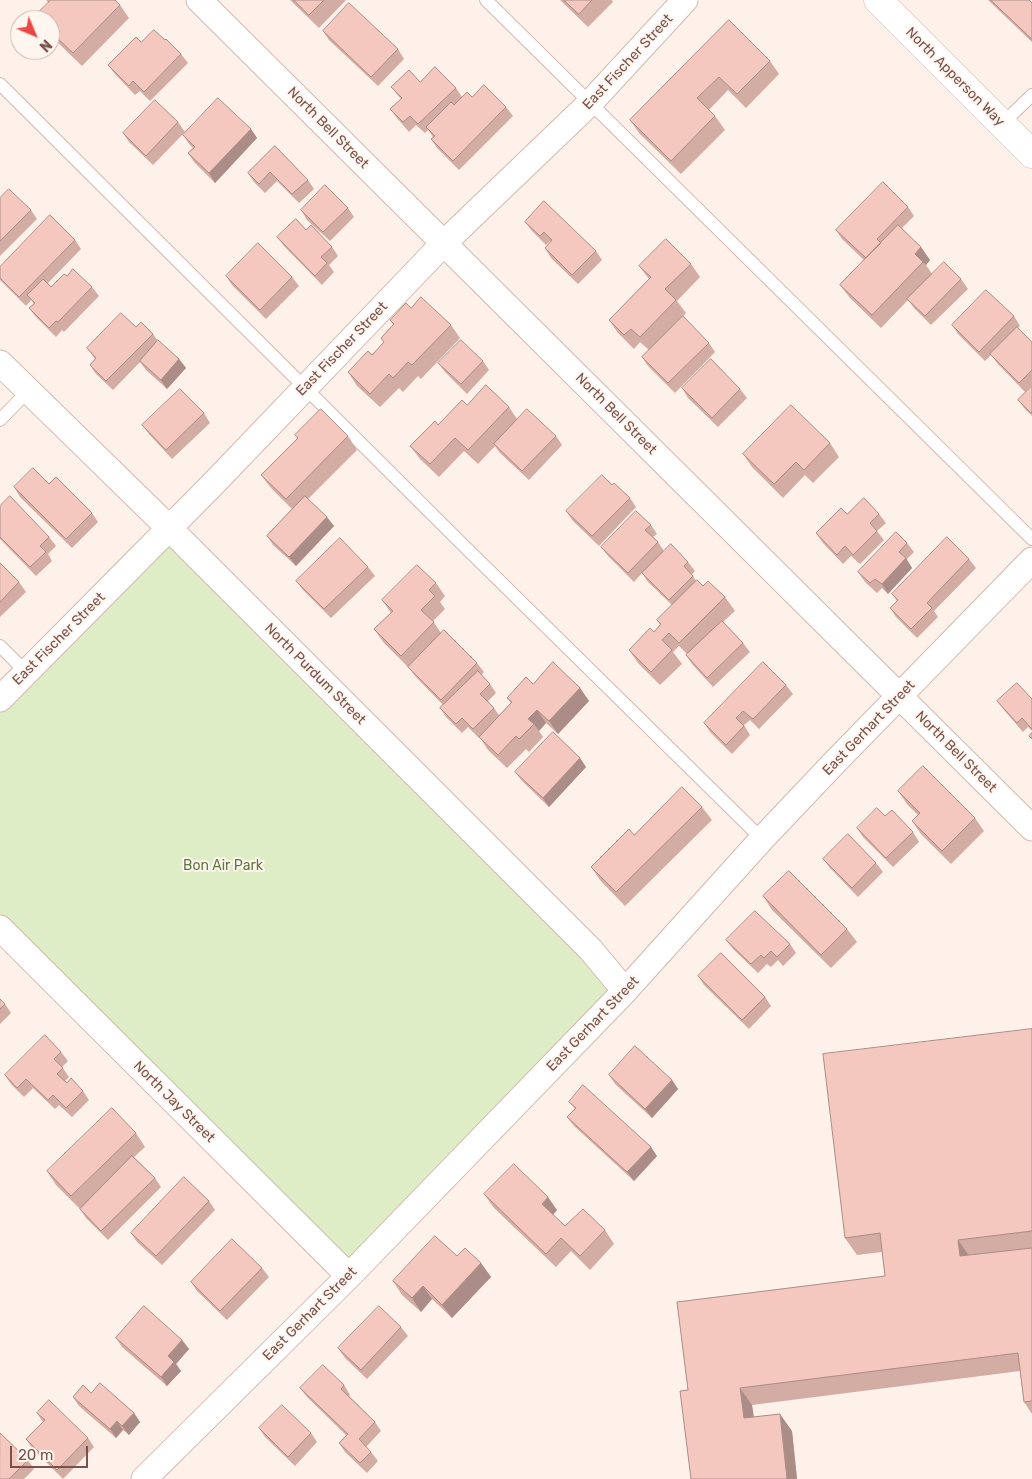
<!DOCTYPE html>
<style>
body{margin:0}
#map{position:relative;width:1032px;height:1479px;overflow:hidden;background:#fef1e9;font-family:Rubik,sans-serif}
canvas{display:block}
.north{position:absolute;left:10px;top:10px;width:50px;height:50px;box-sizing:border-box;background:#fff6f0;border:1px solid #cab4ae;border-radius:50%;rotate:135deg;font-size:14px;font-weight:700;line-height:20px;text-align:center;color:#7a514a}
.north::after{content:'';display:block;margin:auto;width:18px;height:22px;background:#ed4848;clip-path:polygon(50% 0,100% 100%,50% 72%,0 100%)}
.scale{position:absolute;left:10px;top:1446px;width:78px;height:22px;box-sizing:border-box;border:2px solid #7a514a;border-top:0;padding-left:6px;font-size:15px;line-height:18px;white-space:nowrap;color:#7a514a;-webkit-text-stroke:4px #fff6f0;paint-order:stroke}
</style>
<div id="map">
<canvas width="1032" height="1479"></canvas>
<div class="north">N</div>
<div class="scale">20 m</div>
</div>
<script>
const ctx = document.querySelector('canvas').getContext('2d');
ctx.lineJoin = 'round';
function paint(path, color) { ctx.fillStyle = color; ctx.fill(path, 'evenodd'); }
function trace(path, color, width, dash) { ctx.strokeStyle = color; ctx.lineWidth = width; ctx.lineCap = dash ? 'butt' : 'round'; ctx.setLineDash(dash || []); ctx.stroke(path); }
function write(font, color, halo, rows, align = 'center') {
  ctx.font = font + ' Rubik,sans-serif'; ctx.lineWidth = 4; ctx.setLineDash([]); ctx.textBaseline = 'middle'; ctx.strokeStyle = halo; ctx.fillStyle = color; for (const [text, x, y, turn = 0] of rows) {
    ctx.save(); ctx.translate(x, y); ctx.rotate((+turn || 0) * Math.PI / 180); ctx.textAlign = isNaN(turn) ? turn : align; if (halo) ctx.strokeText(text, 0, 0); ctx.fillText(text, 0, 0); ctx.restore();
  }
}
paint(new Path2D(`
 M169,528L625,991L349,1276L0,928V699Z`), '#deedc5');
const service = new Path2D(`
 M486,0L1032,539
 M0,84L460,542L762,839
 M1002,124L1032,95
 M0,420L28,391
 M0,646L26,672`);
const minor = new Path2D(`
 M199,0L1032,828
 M0,363L169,528L591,950L625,991
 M0,699L214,483L444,243L590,103L685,0
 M0,928L349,1276
 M144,1479L349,1276L625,991L762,839L835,762L1032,560`);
const secondary = new Path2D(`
 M878,0L1032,154`);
trace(service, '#d4b8b0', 14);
trace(minor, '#d4b8b0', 27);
trace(secondary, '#d9b8af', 29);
trace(service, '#fff', 12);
trace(minor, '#fff', 25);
trace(secondary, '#fff', 28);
paint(new Path2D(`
 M46,0H115L120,5L129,18L82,66L50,35V20H38L35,16L49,3Z
 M290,0H346L319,28Z
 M560,0H612L613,2L588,27Z
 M988,0H1029L1032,3V42Z
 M729,20L770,61L779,74L746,108L728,90L709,110L715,116L725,130L681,174L639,133L630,120Z
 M323,31L398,49L404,59L378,86L329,40Z
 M165,40L181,54L188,63L150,101L140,91L135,95L115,74L108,65L141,42Z
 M420,82L456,88L462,97H472L506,107L513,116L459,170L437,148L431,139L433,137L428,130L425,133L416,125L409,132L397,118L390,109L401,99L391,87Z
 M178,122L185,132L153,165L129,142L123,133Z
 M251,129L257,138L215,183L194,162L188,153L193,148L189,144L183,135Z
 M275,146L308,180L314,189L299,203L277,181L265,193L254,182L248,173Z
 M0,198L31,210L37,219L0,256Z
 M908,207L914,216L902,228L930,260L926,265L932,274L961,279L968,289L931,325L914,308L908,300L881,328L850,298L840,285L864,260L842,239L836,230Z
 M348,208L354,217L330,241L307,220L301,210Z
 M525,222L596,251L602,260L578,284L551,258L545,248L551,242L550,241L546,245L532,231Z
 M306,230L332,247L338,256L329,265L334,272L322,285L284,246L277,237Z
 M75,240L81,249L48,283L51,287L67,276L92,287L99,296L64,332L62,330L56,337L36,317L29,308L34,304L31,300L26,306L0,280V267Z
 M691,264L700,277L677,301L686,313L674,325L709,343L715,352L675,393L648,366L642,357L649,350L640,342L634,349L618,333L609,320L649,279L639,266Z
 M226,276L292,277L299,286L266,319L232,285Z
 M411,308L451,325L460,338L421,379L418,376L403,392L399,388L380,407L357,386L348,372L372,355L384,342L381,338L393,325L390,320Z
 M1014,316L1020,326L1018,328L1032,342V385L1025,392L997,363L991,355L985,361L958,334L952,325Z
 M136,327L153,334L158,341L179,359L186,368L167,389L146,370L140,362L113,390L96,374L90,365L95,359L87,348Z
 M483,361L489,370L467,394L445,372L438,363Z
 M1032,386V416L1025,409L1018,400Z
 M682,388L740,389L747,398L718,427L688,398Z
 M467,405L509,407L517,419L556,436L562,445L529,480L500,453L495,446L478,464L464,451L439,477L420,459L410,446L438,425Z
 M204,413L210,423L172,459L149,434L142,425Z
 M295,435L348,436L357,450L308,499L334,526L296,566L273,545L267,536L292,509L271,488L261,475L298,438Z
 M830,443L839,457L813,483L805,475L783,498L752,467L743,454Z
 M612,485L630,498L636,507L599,546L573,521L566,511Z
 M14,487L92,513L98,522L72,548L20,497Z
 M0,506L49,537L56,546L48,554L52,561L36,576L0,539Z
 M847,514H879L886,523L877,531L884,540L860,564L851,556L843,564L823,543L816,533Z
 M651,525L657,534L653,537L658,542L664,551L688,562L695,571L692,574L696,581L703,586L725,597L735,611L723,622L743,643L750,652L713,687L692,664L686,655L687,654L679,646L673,652L682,664L660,685L638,663L629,650L654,632L660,625L657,620L672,605L648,582L642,573L634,582L608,556L601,547Z
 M907,543L914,552L906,560L912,568L888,594L882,588L877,593L865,582L858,572Z
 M969,559L976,568L934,611L938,617L917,638L896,617L890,608L897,601L892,594Z
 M0,563L19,582L26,592L0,617Z
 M368,567L375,576L331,618L303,590L296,581Z
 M436,583L445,596L440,602L445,609L433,621L441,633L477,663L484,672L481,675L490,684L496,693L488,701L494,708L499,715L511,703L507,698L533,684L580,688L589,701L558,734L546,723L539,731L543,737L529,752L526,749L507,768L488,750L480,738H479L468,727L462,733L446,717L440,708L443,705L415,676L409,668L384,643L374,629L391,613L382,600Z
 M786,685L793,694L759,729L750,720L744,725L750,735L732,754L710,732L704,723Z
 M1032,699V731L1028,727L1023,732L1004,710L997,701Z
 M580,758L586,767L549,807L522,781L515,772Z
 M898,791L975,818L984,831L951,864L921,834L912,821L918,815L907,804Z
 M702,807L712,820L625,906L600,880L591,867L634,835Z
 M885,816L913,832L919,842L893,867L863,837L857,828Z
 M823,859L876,863L883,872L858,897L830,868Z
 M763,896L847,929L857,942L831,968L772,910Z
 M726,940L790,944L796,953L783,966L778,960L771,967L767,964L758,973L733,949Z
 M698,976L765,997L771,1006L749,1029L704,985Z
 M0,999L5,1004L11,1013L0,1024Z
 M1032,1029V1414L1024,1402L1020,1371L752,1405L754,1417L792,1431L797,1479L688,1390L885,1276L882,1252L857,1255L845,1238Z
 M61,1052L68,1061L62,1067L69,1077L65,1081L83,1091L89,1100L72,1117L59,1105L55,1109L33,1088L24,1097L11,1084L5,1075Z
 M609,1075L672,1080L678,1089L652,1118L615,1084Z
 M569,1102L657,1156L634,1181L574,1126L567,1117L575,1109Z
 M136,1133L145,1147L134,1157L155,1178L161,1187L108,1240L86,1218L80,1209L56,1185L47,1171Z
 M484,1194L557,1210L553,1215L565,1226L605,1230L614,1244L590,1270L571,1251L556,1267L494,1208Z
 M209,1201L215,1210L162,1265L137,1242L131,1233Z
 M457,1256L481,1263L491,1277L452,1318L432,1299L421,1312L402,1295L393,1281Z
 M262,1268L269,1277L227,1320L197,1291L191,1282Z
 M401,1327L408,1336L367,1379L345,1358L338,1348Z
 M116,1338L182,1340L189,1349L176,1364L181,1371L167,1386L122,1347Z
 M344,1385L350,1395L349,1396L375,1422L381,1431L366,1447L371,1452L378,1461L367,1473L345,1452L339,1443L346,1435L307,1397L300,1388Z
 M91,1393L134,1413L140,1422L129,1435L123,1430L116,1438L79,1406L73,1397Z
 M37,1413L88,1438L94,1447L63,1479L32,1448L26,1439L43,1422Z
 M259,1428L311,1433L317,1442L295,1466L265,1437Z
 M28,1460L34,1469L24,1479H0Z`), '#d3aca4');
paint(new Path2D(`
 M251,129L257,138L215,183L209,173Z
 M921,247L930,260L926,265L915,254Z
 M179,359L186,368L167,389L161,380Z
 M327,517L334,526L296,566L289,557Z
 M906,558L912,568L888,594L882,584Z
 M580,688L589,701L558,734L549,721Z
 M537,710L546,723L539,731L534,724L528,719Z
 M580,758L586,767L549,807L543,798Z
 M672,1080L678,1089L652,1118L645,1109Z
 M651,1147L657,1156L634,1181L627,1172Z
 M548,1197L557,1210L551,1217L542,1204Z
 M958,1240L970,1257L960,1256Z
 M481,1263L491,1277L452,1318L442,1305Z
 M423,1286L432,1299L421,1312L412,1298Z
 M182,1340L189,1349L176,1364L181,1371L167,1386L161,1377L168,1356Z
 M740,1388L752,1405L756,1435L744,1418Z
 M134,1413L140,1422L129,1435L122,1426Z
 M780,1414L792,1431L797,1479H787Z
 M117,1421L123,1430L116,1438L110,1429Z`), '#ac8c86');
const building = new Path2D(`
 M51,0H115L120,5L73,53L50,31V20H39L35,16Z
 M294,0H324L309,15Z
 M564,0H592L579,14Z
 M991,0H1029L1032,3V39Z
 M349,3L398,49L371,77L323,31Z
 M729,20L770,61L737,94L719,77L697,98L715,116L671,161L630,120Z
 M154,30L165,40L166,39L181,54L144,92L133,81L129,86L108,65L136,37L141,42Z
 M435,67L456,88L418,124L410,116L403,122L390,109L402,98L391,87L409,70L420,82Z
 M484,85L506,107L453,161L431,139L435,136L426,127L451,102L454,105L467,92L472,97Z
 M218,98L251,129L209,173L188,153L195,147L183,135Z
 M155,100L178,122L146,156L123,133Z
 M275,146L308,180L292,194L270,172L259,184L248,173Z
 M883,182L908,207L877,239L881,243L866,258L836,230Z
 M325,185L348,208L323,232L301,210Z
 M9,189L31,210L0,241V198Z
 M544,201L596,251L572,275L545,248L552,240L544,232L540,236L525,222Z
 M50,215L75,240L19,297L0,278V267Z
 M296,219L306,230L311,225L332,247L321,257L327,263L315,276L277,237Z
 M898,225L921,247L915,254L923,262L872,315L840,285Z
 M666,239L691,264L665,289L676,300L640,337L631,329L624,335L609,320L651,277L639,266Z
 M258,243L292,277L260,310L226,276Z
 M944,262L961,279L925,316L907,299Z
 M73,269L92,287L58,322L56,321L49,328L29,308L35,303L27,295L43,279L51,287L64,274L67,276Z
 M986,290L1014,316L979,352L952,325Z
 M421,297L451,325L412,365L408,362L393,378L389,374L370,394L348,372L368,351L372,355L384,342L381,338L394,324L390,320L406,303L411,308Z
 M121,313L136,327L141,322L153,334L106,381L90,365L96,358L87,348Z
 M683,316L709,343L668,383L642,357Z
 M1017,327L1032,342V370L1019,383L990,354Z
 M158,340L179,359L161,380L140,361Z
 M461,340L483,361L461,384L438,363Z
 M711,359L740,389L712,418L682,388Z
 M486,385L509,407L468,450L455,438L430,464L410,446L435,421L438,425L462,400L467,405Z
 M1032,386V412L1031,413L1018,400Z
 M180,389L204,413L166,450L142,425Z
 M791,405L830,443L804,470L796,462L774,484L743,454Z
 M321,409L348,436L286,499L261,475L298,438L295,435Z
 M527,409L556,436L522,471L494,444Z
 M33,468L49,484L56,477L92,513L66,539L14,487Z
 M602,475L612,485L614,483L630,498L592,536L566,511Z
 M10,496L49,537L40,546L46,552L30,567L0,537V506Z
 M305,496L327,517L289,557L267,536Z
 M864,498L879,514L870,523L877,531L853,555L845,546L837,555L816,533L841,508L847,514Z
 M636,511L651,525L645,530L658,542L628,573L601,547Z
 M896,532L907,543L899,552L906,558L882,584L875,579L870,583L858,572Z
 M947,537L969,559L927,603L932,608L911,629L890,608L898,600L892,594Z
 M340,538L368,567L324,609L296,581Z
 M671,544L688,562L684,566L693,576L669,600L642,573Z
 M0,563L19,582L0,602Z
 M417,565L436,583L429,590L435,596L421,610L434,622L401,656L374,629L393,611L382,600Z
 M697,580L703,586L708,581L725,597L679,643L669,633L662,640L672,650L651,672L629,650L650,628L654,632L661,624L657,620Z
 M722,621L743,643L707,678L686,655Z
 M444,630L477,663L441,700L408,667Z
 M553,662L580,688L549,721L537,710L528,719L534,724L519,739L516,736L498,755L479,737L512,702L507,698L526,677L533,684Z
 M763,662L786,685L753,719L743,711L736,718L744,726L726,745L704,723Z
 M478,671L490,684L480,694L494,708L473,729L462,718L456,724L440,708Z
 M1017,683L1032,699V729L1022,718L1017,723L997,701Z
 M553,732L580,758L543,798L515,772Z
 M1032,733V739L1029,736Z
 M923,766L975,818L942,851L912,821L920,813L898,791Z
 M682,787L702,807L616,892L591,867L629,829L634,835Z
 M877,808L885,816L892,810L913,832L886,858L857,828Z
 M848,834L876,863L852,888L823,859Z
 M789,871L847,929L821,955L763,896Z
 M755,911L790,944L777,957L771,951L764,958L761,955L751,964L726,940Z
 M721,953L765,997L742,1020L698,976Z
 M0,999L5,1004L0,1009Z
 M1032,1029V1231L958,1240L960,1256L1032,1248V1401L1024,1402L1018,1353L740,1388L744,1418L780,1414L787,1479H691L680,1391L688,1390L677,1302L885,1276L880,1233L845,1238L823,1054Z
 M45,1035L61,1052L54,1059L63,1068L57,1074L67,1083L71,1078L83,1091L66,1108L53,1095L48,1100L26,1079L17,1088L5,1075Z
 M635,1046L672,1080L645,1109L609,1075Z
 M583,1085L651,1147L627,1172L567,1117L576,1108L569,1102Z
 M112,1108L136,1133L71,1196L47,1171Z
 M132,1156L155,1178L101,1231L80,1209Z
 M514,1164L548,1197L542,1204L565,1226L583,1209L605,1230L580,1256L561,1238L546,1254L484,1194Z
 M184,1177L209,1201L156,1256L131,1233Z
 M435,1236L457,1256L465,1248L481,1263L442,1305L423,1286L412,1298L393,1281Z
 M232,1239L262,1268L220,1311L191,1282Z
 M144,1306L182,1340L168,1356L174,1362L161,1377L116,1338Z
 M379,1306L401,1327L361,1370L338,1348Z
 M323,1365L344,1385L341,1389L375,1422L359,1439L371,1452L360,1463L339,1443L348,1434L300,1388Z
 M100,1383L134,1413L122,1426L117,1421L110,1429L73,1397L83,1385L91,1393Z
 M49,1400L88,1438L57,1470L26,1439L45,1420L37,1413Z
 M282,1405L311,1433L288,1457L259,1428Z
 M0,1433L28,1460L9,1479H0Z`);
paint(building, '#f5c8bf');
trace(building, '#ac8c86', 1);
write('14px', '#7a514a', '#fff6f0', [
 ["East Fischer Street",628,62,-47],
 ["North Apperson Way",955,77,45],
 ["North Bell Street",328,128,45],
 ["East Fischer Street",342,349,-46],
 ["North Bell Street",616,414,45],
 ["East Fischer Street",59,639,-45],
 ["North Purdum Street",315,674,45],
 ["East Gerhart Street",869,728,-46],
 ["North Bell Street",956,752,45],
 ["East Gerhart Street",593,1024,-46],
 ["North Jay Street",174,1102,45],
 ["East Gerhart Street",310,1314,-45]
]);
write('14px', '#5e7a3e', '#fff6f0', [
 ["Bon Air Park",223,866]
]);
</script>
